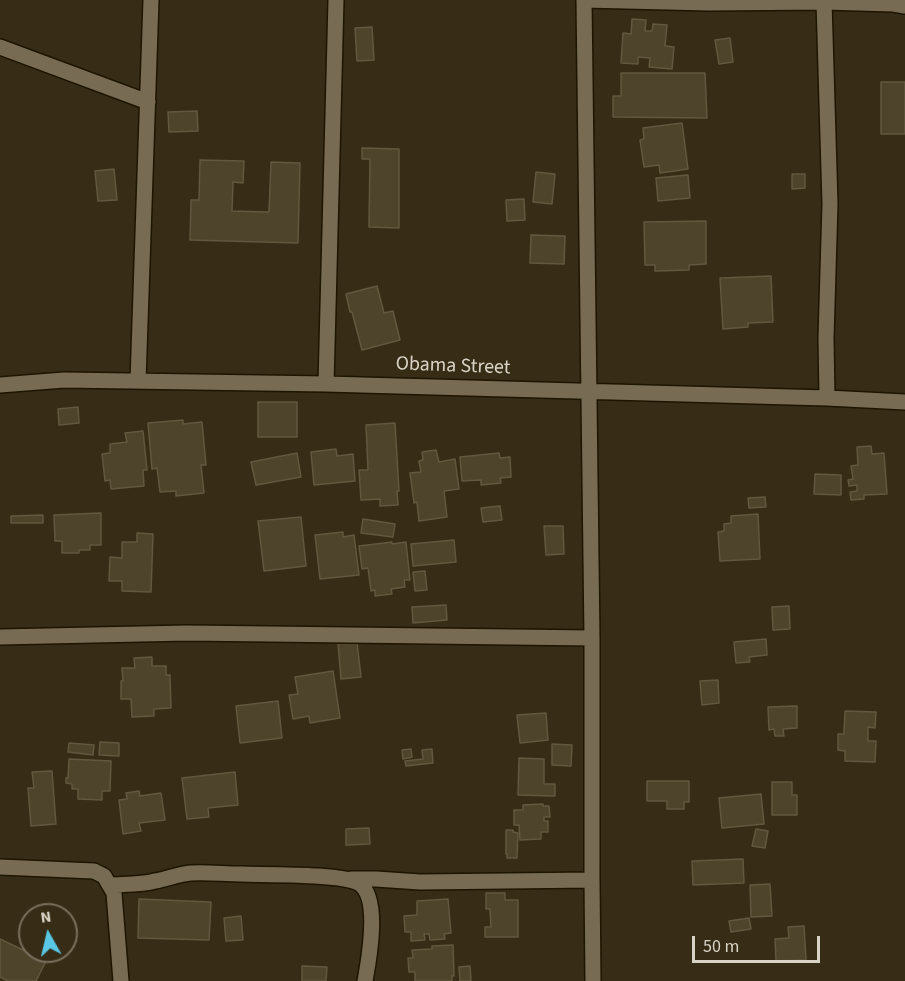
<!DOCTYPE html>
<style>
body{margin:0}
#map{position:relative;width:905px;height:981px;overflow:hidden;background:#372d16;font-family:"Source Sans 3",sans-serif}
canvas{display:block}
.north{position:absolute;left:18px;top:903px;width:60px;height:60px;box-sizing:border-box;background:#372d16;border:2px solid #786f5c;border-radius:50%;rotate:352deg;font-size:16px;font-weight:700;line-height:24px;text-align:center;color:#d9d3c5}
.north::after{content:'';display:block;margin:auto;width:21px;height:27px;background:#59c8e5;clip-path:polygon(50% 0,100% 100%,50% 72%,0 100%)}
.scale{position:absolute;left:692px;top:936px;width:128px;height:27px;box-sizing:border-box;border:3px solid #d9d3c5;border-top:0;padding-left:8px;font-size:18px;line-height:21px;white-space:nowrap;color:#d9d3c5;-webkit-text-stroke:4px #372d16;paint-order:stroke}
</style>
<div id="map">
<canvas width="905" height="981"></canvas>
<div class="north">N</div>
<div class="scale">50 m</div>
</div>
<script>
const ctx = document.querySelector('canvas').getContext('2d');
ctx.lineJoin = 'round';
function paint(path, color) { ctx.fillStyle = color; ctx.fill(path, 'evenodd'); }
function trace(path, color, width, dash) { ctx.strokeStyle = color; ctx.lineWidth = width; ctx.lineCap = dash ? 'butt' : 'round'; ctx.setLineDash(dash || []); ctx.stroke(path); }
function write(font, color, halo, rows, align = 'center') {
  ctx.font = font + ' "Source Sans 3",sans-serif'; ctx.lineWidth = 4.5; ctx.setLineDash([]); ctx.textBaseline = 'middle'; ctx.strokeStyle = halo; ctx.fillStyle = color; for (const [text, x, y, turn = 0] of rows) {
    ctx.save(); ctx.translate(x, y); ctx.rotate((+turn || 0) * Math.PI / 180); ctx.textAlign = isNaN(turn) ? turn : align; if (halo) ctx.strokeText(text, 0, 0); ctx.fillText(text, 0, 0); ctx.restore();
  }
}
const building = new Path2D(`
 M632,19L646,20L645,31H652L653,24L667,25L665,46L674,47L672,69L649,67L650,58L638,57V64L621,63L623,33L631,34Z
 M372,27L374,60L357,61L355,28Z
 M730,38L733,62L719,64L715,40Z
 M621,73H705L707,118L613,117V96H621Z
 M881,82H905V134H881Z
 M197,111L198,131L169,132L168,112Z
 M682,123L688,169L660,173L659,165L644,167L640,140L644,139L643,128Z
 M362,148L399,149V228L369,227L370,159H362Z
 M200,160L244,161L243,183L233,182L232,211L269,212L271,162L300,163L298,243L190,240L191,200H199Z
 M114,169L117,200L98,201L95,171Z
 M536,172L555,174L552,204L533,202Z
 M792,174H805V188L792,189Z
 M688,175L690,198L658,201L656,178Z
 M524,199L525,220L507,221L506,200Z
 M706,221V264L689,265V270L655,271V265H645L644,222Z
 M531,235L565,236L564,264L530,263Z
 M771,276L773,322L748,323V327L723,329L720,278Z
 M377,286L384,313L393,311L400,340L362,350L352,312H350L346,294Z
 M258,402H297V437H258Z
 M78,407L79,423L59,425L58,409Z
 M183,420V424L202,422L206,465H201L204,493L176,496V491L160,492L157,468L152,469L148,423Z
 M395,423L399,491H397L398,505L380,506V499L361,500L359,470H368L366,425Z
 M143,431L147,470H143L144,486L111,489L110,480L105,481L102,454L110,453V444L127,442L125,433Z
 M871,446L872,454L884,453L887,494L864,495V499L851,500L850,492L857,491V485L849,486L848,480L853,479L851,466L858,465L857,447Z
 M336,449L337,456L353,454L355,481L314,485L311,452Z
 M436,450L439,462L455,459L459,489L444,491L447,517L419,521L417,502L414,503L410,473L421,472L419,461L423,460L422,452Z
 M297,453L301,477L256,485L251,462Z
 M499,453L500,458L510,457L511,477L500,478L501,483L481,485V480L462,481L460,457Z
 M815,474L841,475V495L814,494Z
 M765,497L766,507L749,508L748,498Z
 M500,506L502,520L483,522L481,508Z
 M101,513V545H90V550H79V553H62V541H55L54,515Z
 M758,514L760,559L720,561L718,532L724,531V524L731,523V516Z
 M43,515V523H11V516Z
 M301,517L306,566L264,571L258,521Z
 M363,519L395,524L393,537L361,533Z
 M544,526H563L564,554L546,555Z
 M343,532V537L354,535L359,575L320,579L315,535Z
 M137,533L153,534L151,592L122,591V581H109L110,557L122,558V542H137Z
 M454,540L456,562L413,566L411,544Z
 M392,542V544L406,542L410,580H404L405,587L391,589L392,594L375,596V590L371,591L368,568L362,569L359,546Z
 M425,571L427,590L415,591L413,572Z
 M446,605L447,620L413,623L412,607Z
 M789,606L790,629L773,630L772,607Z
 M766,639L767,655L749,657L750,662L736,663L734,642Z
 M357,642L361,677L341,679L338,643Z
 M152,657V666H166V675H170L171,708L154,709V716L132,717L131,699H121V681H123L122,668H135L134,658Z
 M333,671L340,718L310,723L309,716L293,719L289,695L298,694L295,677Z
 M718,680L719,703L702,705L700,681Z
 M278,701L282,738L240,743L236,706Z
 M797,706V728L783,729L784,736H775L774,729L769,730L768,707Z
 M845,711L876,712L875,728L868,727V741H876L875,762L845,761V751L838,750V734H844Z
 M546,713L548,740L520,743L517,715Z
 M100,742L119,743V756L99,755Z
 M69,743L94,745L93,755L68,752Z
 M552,744L572,745L571,766L552,765Z
 M411,749L412,757L403,759L402,750Z
 M432,749L433,763L406,766L405,761L423,759L422,750Z
 M519,758L544,759V784H555V796L518,795Z
 M69,759L111,761L110,791H102V800L78,799V789H72V784L66,783V778H68Z
 M52,771L56,824L31,826L28,788H34L32,772Z
 M235,772L238,805L208,808L209,817L187,819L182,778Z
 M647,781H689V802H684V809H667V801H647Z
 M772,782H792V795H797V815H772Z
 M139,791L140,796L161,793L165,820L139,823L141,831L123,834L119,800L127,799L126,793Z
 M761,794L764,824L722,828L719,798Z
 M543,804V806H549L550,817H544V821H548V832H541V839L520,840L519,825H514V810H523V805Z
 M369,828L370,844L346,845V829Z
 M756,829L768,831L765,848L752,846Z
 M506,830H513V832L518,833L517,858H507V854H506Z
 M743,859L744,883L693,885L692,861Z
 M770,884L772,916L751,917L750,885Z
 M486,893H505V900H518V937H485V927H491L490,909H486Z
 M139,899L211,902L209,940L138,938Z
 M448,899L451,933L444,934L445,939L430,940L429,934H424L425,940L411,941V932H405L404,916L417,915V901Z
 M241,916L243,940L226,941L224,918Z
 M749,918L751,929L731,932L729,921Z
 M804,926L806,960L776,961L775,939L789,938L788,927Z
 M0,939L46,961L36,981H8L0,977Z
 M453,945L454,976H452V981H415V972H409L408,958H413L412,950L432,949V946Z
 M302,966L327,967L326,981H302Z
 M470,966L471,981H460L459,967Z`);
paint(building, '#4e442c');
trace(building, '#62573f', 1.5);
const minor = new Path2D(`
 M584,0L592,638V880L593,981
 M584,0L709,3L824,2L893,4L905,6
 M824,2L830,204L826,338L827,398
 M0,47L148,102
 M138,381L151,0
 M326,384L336,0
 M0,385L64,380L326,384L827,398L905,402
 M0,637L188,633L592,638
 M0,867L94,871L104,876L114,893L121,981
 M351,879H376L420,882L592,880
 M110,885C124,884 141,885 155,881C167,879 178,874 191,873C207,872 225,874 241,874C263,875 345,873 360,884C380,899 369,959 365,981`);
trace(minor, '#1e1501', 18);
trace(minor, '#776c53', 15);
write('20px', '#d9d3c5', '#372d16', [
 ["Obama Street",453,367,2]
]);
</script>
